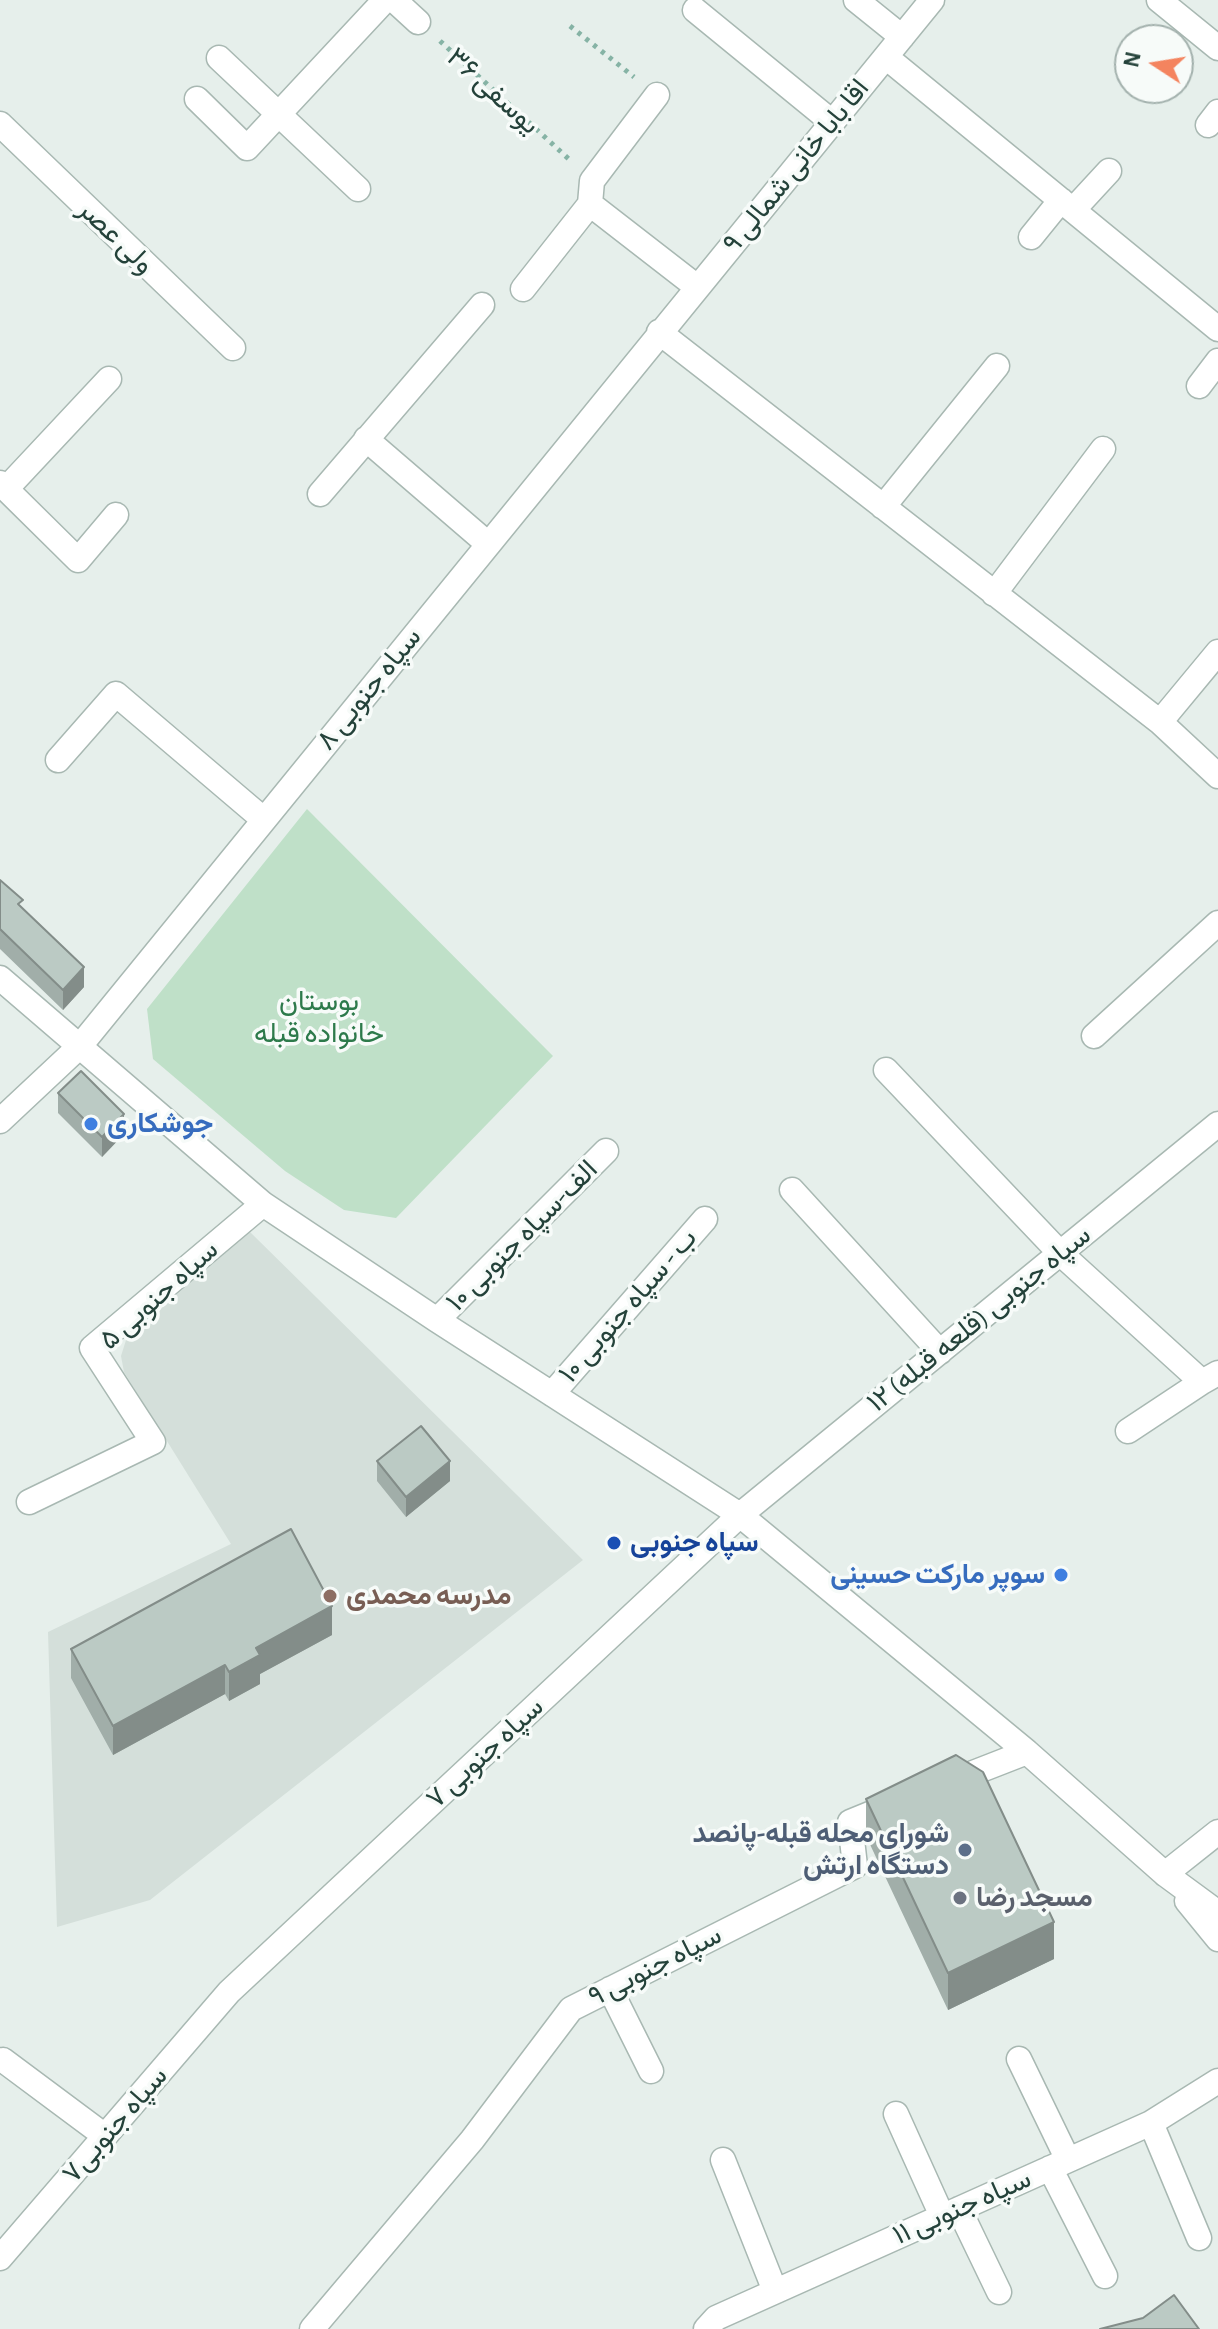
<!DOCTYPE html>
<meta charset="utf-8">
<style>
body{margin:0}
#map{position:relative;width:1218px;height:2329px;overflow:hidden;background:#e6efeb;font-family:"Alegreya Sans",sans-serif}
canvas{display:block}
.north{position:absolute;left:1114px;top:24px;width:80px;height:80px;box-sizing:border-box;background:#f7fbf9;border:2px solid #a3b1ad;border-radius:50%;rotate:282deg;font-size:22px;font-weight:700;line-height:32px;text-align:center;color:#24423a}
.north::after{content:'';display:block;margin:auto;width:28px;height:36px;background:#f4845f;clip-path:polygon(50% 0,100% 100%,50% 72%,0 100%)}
</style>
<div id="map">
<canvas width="1218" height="2329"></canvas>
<div class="north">N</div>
</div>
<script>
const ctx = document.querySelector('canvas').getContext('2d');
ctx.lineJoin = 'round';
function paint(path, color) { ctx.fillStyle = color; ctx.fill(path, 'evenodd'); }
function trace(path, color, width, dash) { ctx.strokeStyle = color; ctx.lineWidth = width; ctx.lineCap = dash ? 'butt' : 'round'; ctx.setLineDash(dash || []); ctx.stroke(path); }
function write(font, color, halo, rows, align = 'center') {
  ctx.font = font + ' "Alegreya Sans",Vazirmatn,sans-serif'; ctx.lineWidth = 7; ctx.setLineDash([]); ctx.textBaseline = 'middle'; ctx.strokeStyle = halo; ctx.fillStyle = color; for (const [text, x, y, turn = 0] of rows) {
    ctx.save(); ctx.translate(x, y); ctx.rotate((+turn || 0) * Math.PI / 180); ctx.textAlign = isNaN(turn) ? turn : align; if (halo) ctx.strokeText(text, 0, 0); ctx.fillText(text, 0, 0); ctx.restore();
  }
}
paint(new Path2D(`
 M250,1232L583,1560L150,1900L57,1927L48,1632L231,1544L124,1372L121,1356L127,1337Z`), '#d4dfda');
paint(new Path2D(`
 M307,809L553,1056L396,1218L344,1210L285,1171L153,1059L147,1009Z`), '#bfe0c8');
const minor = new Path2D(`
 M394,0L418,22
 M856,0L902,37
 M1159,0L1218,48
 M695,10L832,122
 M886,57L1218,329
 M219,58L358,189
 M197,99L247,148L385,0
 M0,124L233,348
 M1208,125L1218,112
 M590,204L697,287
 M1073,210L1109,171
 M1031,237L1061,200
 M523,289L590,204L592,181L657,95
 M659,332L1160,722L1218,776
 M1199,386L1218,361
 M366,439L488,544
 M0,483L78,560L116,515
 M6,489L109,379
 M320,494L482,305
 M883,507L997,366
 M994,594L1103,449
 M1160,722L1218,652
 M58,760L116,694L263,819
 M0,978L263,1204L437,1320L740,1515L1027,1752L1165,1874L1218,1913
 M1094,1036L1218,923
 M886,1070L1060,1253L1202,1382L1218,1373
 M0,1121L80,1046L932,0
 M792,1190L940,1352
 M437,1320L606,1151
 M552,1394L705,1219
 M1128,1431L1202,1382
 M29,1502L153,1442L92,1348L263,1204
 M950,1782L1027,1752
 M1165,1874L1218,1832
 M1187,1901L1218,1939
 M610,1989L651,2071
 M1019,2059L1068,2160
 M3,2060L105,2136
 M896,2114L942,2216
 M1151,2123L1199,2238
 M723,2160L775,2291
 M1050,2168L1105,2276
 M959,2209L999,2292
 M0,2258L229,1992L740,1515L1218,1124
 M312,2329L472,2140L571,2009L855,1866L850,1822L894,1804
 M706,2329L716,2318L1151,2123L1218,2081`);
trace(minor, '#a8b8b2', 27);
trace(new Path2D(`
 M570,26L634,77
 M440,41L571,161`), '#86b3a5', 5, [4, 6]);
trace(minor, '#fff', 24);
paint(new Path2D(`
 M0,880L84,987L63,1010L0,949Z
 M58,1093L124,1134L102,1157L58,1113Z
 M377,1461L450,1481L406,1517L377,1481Z
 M332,1635L260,1674V1684L229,1701L225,1694L113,1755L71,1678V1649Z
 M866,1799L1054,1959L948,2010L866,1836Z`), '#a1aea9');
paint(new Path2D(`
 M84,967V987L63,1010V990Z
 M124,1114V1134L102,1157V1137Z
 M450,1461V1481L406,1517V1497Z
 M332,1606V1635L260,1674V1684L229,1701V1672L256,1648Z
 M225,1665V1694L113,1755V1726Z
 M1054,1922V1959L948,2010V1973Z`), '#838d89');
const building = new Path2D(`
 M0,880L23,900L18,904L84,967L63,990L0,929Z
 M81,1071L124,1114L102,1137L58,1093Z
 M421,1426L450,1461L406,1497L377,1461Z
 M291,1529L332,1606L256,1648L260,1655L229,1672L225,1665L113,1726L71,1649Z
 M956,1755L983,1772L1054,1922L948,1973L866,1799Z
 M1174,2295L1199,2329H1100L1143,2318Z`);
paint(building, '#bbcac4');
trace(building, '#838d89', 2);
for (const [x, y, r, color] of [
 [91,1124,8,"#3f7fe0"],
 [614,1543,8,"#1a4fb4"],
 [1061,1575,8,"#3f7fe0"],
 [330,1596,8,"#8d6e63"],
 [965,1850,8,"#5c6f8a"],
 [960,1898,8,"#6b7280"]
]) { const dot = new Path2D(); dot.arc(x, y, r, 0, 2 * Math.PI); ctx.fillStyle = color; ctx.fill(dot); trace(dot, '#f7fbf9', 3); }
write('28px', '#24423a', '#f7fbf9', [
 ["یوسفی ۳۶",493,91,42],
 ["۹ اقا بابا خانی شمالی",796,166,-51],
 ["ولی عصر",116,237,44],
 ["۸ سپاه جنوبی",369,689,-51],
 ["۱۰ الف-سپاه جنوبی",522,1236,-45],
 ["۵ سپاه جنوبی",159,1295,-42],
 ["۱۰ ب - سپاه جنوبی",628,1306,-49],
 ["۱۲ سپاه جنوبی (قلعه قبله)",979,1319,-39],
 ["۷ سپاه جنوبی",485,1753,-43],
 ["۹ سپاه جنوبی",655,1966,-27],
 ["سپاه جنوبی۷",115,2125,-49],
 ["۱۱ سپاه جنوبی",962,2207,-24]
]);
write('28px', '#2d7a4b', '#f7fbf9', [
 ["بوستان",319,1002],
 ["خانواده قبله",319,1034]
]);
write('bold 28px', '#366cbe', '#f7fbf9', [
 ["جوشکاری",107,1124],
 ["سوپر مارکت حسینی",1045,1575,"right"]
], 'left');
write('bold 28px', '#164399', '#f7fbf9', [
 ["سپاه جنوبی",630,1543]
], 'left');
write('bold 28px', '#785e54', '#f7fbf9', [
 ["مدرسه محمدی",346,1596]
], 'left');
write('bold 28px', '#4e5e75', '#f7fbf9', [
 ["شورای محله قبله-پانصد",949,1834],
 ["دستگاه ارتش",949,1866]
], 'right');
write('bold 28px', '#5b616d', '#f7fbf9', [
 ["مسجد رضا",976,1898]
], 'left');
</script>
